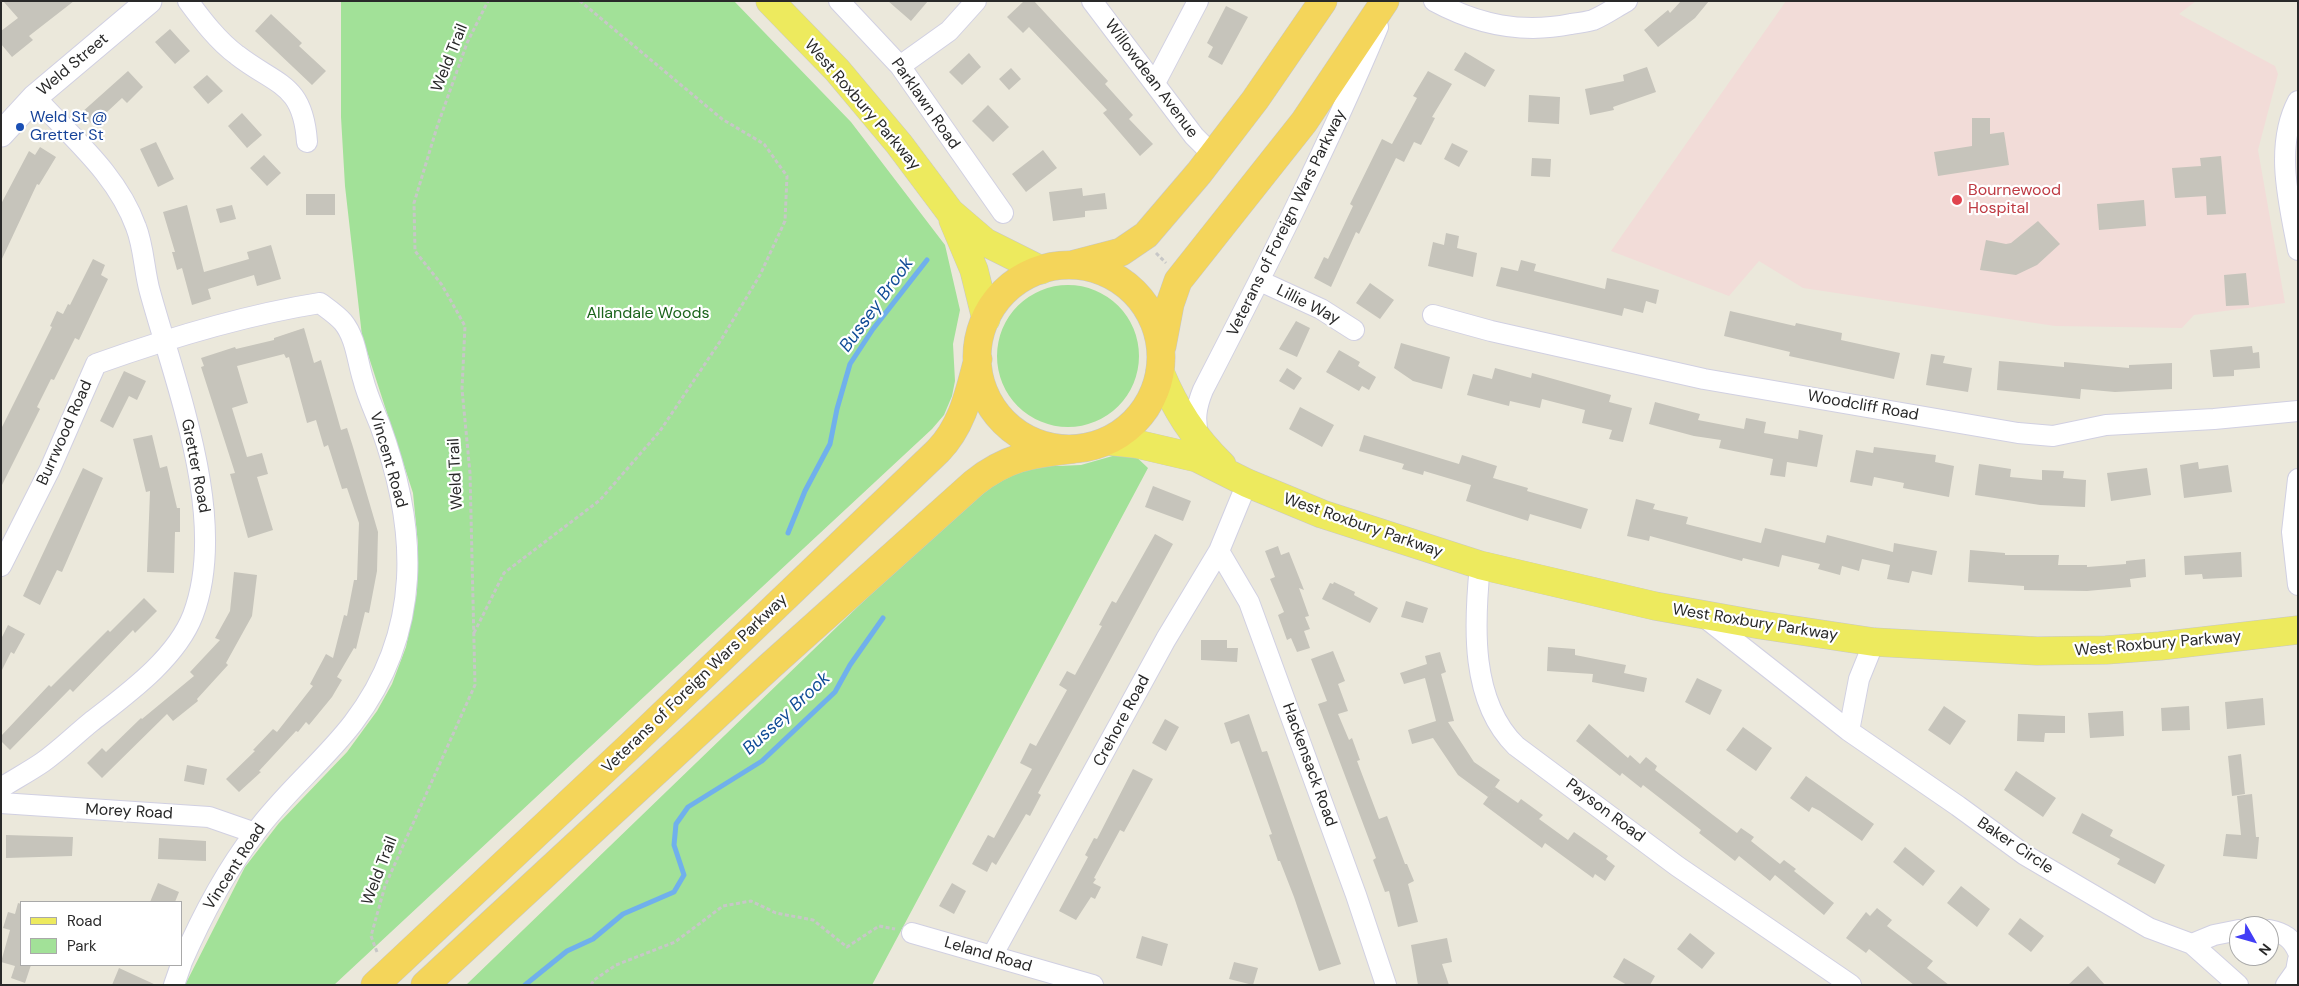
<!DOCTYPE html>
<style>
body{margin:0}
#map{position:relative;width:2299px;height:986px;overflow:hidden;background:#ebe8db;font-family:"DM Sans",sans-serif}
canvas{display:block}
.frame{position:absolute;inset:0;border:2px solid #292929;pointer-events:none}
.legend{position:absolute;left:20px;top:901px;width:162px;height:65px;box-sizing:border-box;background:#fff;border:1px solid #a9a9a9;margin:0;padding:6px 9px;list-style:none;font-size:15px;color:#292929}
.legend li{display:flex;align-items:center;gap:10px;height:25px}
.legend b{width:25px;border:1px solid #a9a9a9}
.north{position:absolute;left:2229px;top:916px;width:50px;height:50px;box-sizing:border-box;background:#fff;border:1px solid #a9a9a9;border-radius:50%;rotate:128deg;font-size:14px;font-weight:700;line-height:20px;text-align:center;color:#292929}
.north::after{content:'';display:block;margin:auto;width:18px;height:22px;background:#423ef6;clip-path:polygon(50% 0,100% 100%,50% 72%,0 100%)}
</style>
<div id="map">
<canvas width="2299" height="986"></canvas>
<div class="frame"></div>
<ul class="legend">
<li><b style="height:6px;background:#edea5e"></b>Road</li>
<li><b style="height:14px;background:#a2e198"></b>Park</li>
</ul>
<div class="north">N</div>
</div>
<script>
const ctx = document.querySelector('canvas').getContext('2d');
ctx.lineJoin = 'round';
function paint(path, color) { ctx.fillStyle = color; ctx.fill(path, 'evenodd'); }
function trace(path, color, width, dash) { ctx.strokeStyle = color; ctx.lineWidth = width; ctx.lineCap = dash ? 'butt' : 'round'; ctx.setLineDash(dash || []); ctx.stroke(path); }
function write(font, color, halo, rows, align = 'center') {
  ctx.font = font + ' "DM Sans",sans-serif'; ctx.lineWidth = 4.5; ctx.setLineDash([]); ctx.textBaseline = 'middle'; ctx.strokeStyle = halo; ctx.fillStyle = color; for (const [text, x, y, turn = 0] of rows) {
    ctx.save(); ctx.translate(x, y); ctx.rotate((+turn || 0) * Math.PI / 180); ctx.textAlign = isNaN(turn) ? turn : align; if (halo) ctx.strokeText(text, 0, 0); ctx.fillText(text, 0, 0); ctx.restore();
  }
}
paint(new Path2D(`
 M1786,1H2196L2179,14L2275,66L2278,74L2258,150L2285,303L2194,315L2182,328L2055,326L1803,288L1759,261L1729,296L1611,251Z`), '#f2dcd8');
paint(new Path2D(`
 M341,1H734L851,122L945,245L960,310L953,344L955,381L952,396L944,415L932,429L334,985H185L245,867L279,823L347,752L377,711L392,684L406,647L417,592L418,545L413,493L362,336L345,186L341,117Z
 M997 356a71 71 0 1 1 142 0a71 71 0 1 1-142 0Z
 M1130,451L1148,468L872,985H466L984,485L1036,464L1058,466L1081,465Z`), '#a2e198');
trace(new Path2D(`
 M788,533L805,491L830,444L837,409L850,364L873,329L927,260
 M525,985L567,951L593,939L623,914L674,892L684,875L674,845L676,824L688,807L762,761L835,692L850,665L883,618`), '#70b0ec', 5);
paint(new Path2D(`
 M3,1H74L29,36L33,40L12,57L1,44V31L18,18Z
 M888,1H928L911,21Z
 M1024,1H1034L1108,81L1105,84L1133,115L1129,119L1153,144L1140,156L1103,113L1107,110L1068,68L1029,27L1023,33L1007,17Z
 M1681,1H1709L1695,18L1658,47L1644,30L1668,10L1670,13Z
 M1226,6L1248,17L1222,65L1208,57L1213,47L1207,43Z
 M271,14L302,43L299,46L326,71L312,85L255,31Z
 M170,29L190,51L175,64L155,42Z
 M1465,52L1495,70L1485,87L1454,70Z
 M969,53L981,67L962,85L949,72Z
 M1647,67L1656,92L1613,107L1614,110L1590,115L1585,89L1624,81L1623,75Z
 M1011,68L1021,79L1009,90L999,79Z
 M128,71L143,87L127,103L122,98L93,125L81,113Z
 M1428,71L1452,84L1432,117L1435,118L1421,145L1414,142L1404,162L1396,158L1359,234L1356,232L1331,287L1314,278L1324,257L1328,259L1353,206L1350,204L1382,139L1392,144L1417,98L1413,96Z
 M207,75L223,91L208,104L193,87Z
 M1529,95L1560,97L1559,124L1528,122Z
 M988,105L1009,127L993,142L972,121Z
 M242,113L262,135L247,148L228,126Z
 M1972,118H1990V134L2004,132L2009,165L1938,176L1934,152L1972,146Z
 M156,142L174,179L158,187L140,149Z
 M1452,143L1468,151L1459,167L1444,159Z
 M40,147L56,157L39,185L37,184L1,261V204L29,151L35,155Z
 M1043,150L1057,168L1026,192L1012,174Z
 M264,155L281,173L267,186L250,168Z
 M2221,156L2226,214L2207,215L2206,196L2175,198L2172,168L2201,166L2200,158Z
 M1532,158L1551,159L1550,177L1531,176Z
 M1082,188L1083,196L1105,193L1107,209L1085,211V217L1053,221L1049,192Z
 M306,194H335V215H306Z
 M2144,200L2146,226L2099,230L2097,204Z
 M187,205L204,272L249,259L247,252L271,245L281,279L257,286L254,275L208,289L211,299L192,305L182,268L177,270L172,252H175L163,212Z
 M232,205L236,219L220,223L216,209Z
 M2038,221L2060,244L2037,265L2016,275L1980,270L1986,240L2006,244L2011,243Z
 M1446,233L1459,236L1457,248L1477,253L1473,277L1428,266L1433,242L1444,245Z
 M93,259L105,265L101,275L108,279L79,340L75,338L54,380L51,379L37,407L40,409L1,487V429L52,327L50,326L57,311L63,314L68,304L70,305Z
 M1521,260L1536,264L1534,271L1605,289L1607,278L1659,290L1656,304L1646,301L1643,313L1624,308L1622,316L1496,286L1501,267L1518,271Z
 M2246,273L2249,305L2226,306L2224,275Z
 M1370,283L1394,300L1380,319L1356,303Z
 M1730,311L1795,326L1796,323L1842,333L1841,340L1900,353L1894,379L1789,356L1790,352L1724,336Z
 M1296,321L1310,328L1297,357L1279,349Z
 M304,328L314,363L321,360L341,430L347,428L353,447L378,532L377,571L369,613L365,612L356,649L354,648L337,677L342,680L332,697L309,725L306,722L298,732L296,731L259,771L261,772L239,792L226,779L255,751L253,750L273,729L277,732L313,686L310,684L326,654L333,658L344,615L347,616L354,580H357L359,523L347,488L342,489L328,445L324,447L316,420L307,423L289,357L286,358L284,354L237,366L248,403L232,408L247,457L262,453L268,474L257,477L273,530L248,538L230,474L235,473L201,367L204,366L201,358L235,347L236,349L274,340V338Z
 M1401,343L1450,357L1442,389L1413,381L1394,368Z
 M2252,346L2253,353L2259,352L2260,368L2234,370V376L2213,377L2210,350Z
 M1339,350L1360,362L1358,366L1376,377L1369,390L1362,386L1359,391L1326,372Z
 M1931,354L1945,356L1943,363L1972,368L1968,392L1926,385Z
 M1999,361L2064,367V362L2129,368V365L2172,363V389L2115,392L2081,389L2080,399L1997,390Z
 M1287,368L1302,378L1294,390L1279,381Z
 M1495,368L1531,378L1532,373L1611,395L1609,402L1632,408L1623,442L1609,439L1612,430L1582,423L1585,410L1542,399L1540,408L1510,401L1509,406L1467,395L1473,374L1492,379Z
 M124,371L146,381L137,400L129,396L113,428L100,421Z
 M1655,402L1700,414L1698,420L1744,429L1746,418L1766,422L1764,433L1798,439L1799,430L1823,435L1817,467L1787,462L1785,477L1770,475L1773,459L1719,448L1721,440L1694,436L1649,424Z
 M1300,407L1334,425L1322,447L1289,429Z
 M152,435L160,468L167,466L177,508H180V532H175L174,573L147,572L150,491L146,492L133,439Z
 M1364,435L1459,464L1462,455L1497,466L1493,478L1528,488L1527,491L1588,509L1581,529L1530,514L1528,521L1466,501L1471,485L1424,471L1423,475L1402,469L1404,464L1359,451Z
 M1874,447L1936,455L1935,462L1954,466L1949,497L1903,488L1904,483L1874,477L1872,486L1850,482L1856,450L1873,453Z
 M2198,462L2199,469L2228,465L2232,492L2184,498L2180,465Z
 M1979,464L2011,469L2010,477L2042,480V470L2064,471L2063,478L2086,480L2085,507L2040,505L1975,495Z
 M83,468L103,478L62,572L57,570L40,605L23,596Z
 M2147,468L2151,495L2111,501L2107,473Z
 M1153,486L1191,501L1183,521L1145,507Z
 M1636,499L1655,504L1653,509L1688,517L1686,524L1761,543L1765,528L1825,543L1827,535L1893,552L1894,543L1937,551L1932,575L1912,571L1909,583L1887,579L1890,565L1862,559L1859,571L1842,566L1840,575L1818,569L1820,564L1782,555L1779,567L1743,558L1742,561L1650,536L1649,541L1627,536Z
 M1155,534L1173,544L1038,793L1041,795L1030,816L1026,814L996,865L992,862L987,872L972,864L988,835L994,838L1032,769L1020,763L1030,743L1036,746L1067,690L1059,685L1067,671L1075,675L1102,626L1099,625L1112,601L1116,603Z
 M1278,546L1281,555L1289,552L1304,590L1299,588L1309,616L1305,617L1310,629L1304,631L1310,648L1297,652L1291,638L1287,640L1278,615L1284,612L1270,579L1275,577L1265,551Z
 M1970,550L2005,553V555H2059L2058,565H2087V567L2126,564V561L2145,559L2146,577L2130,579L2131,587L2087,591L2024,590V586L1968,582Z
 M2241,552L2242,577L2203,579L2202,574L2185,575L2184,556Z
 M234,572L257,575L252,616L226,663L228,665L197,699L198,701L173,721L167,714L102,778L87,763L102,748L106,752L141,718L142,719L194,676L190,672L220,640L215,638L230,611Z
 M1334,582L1355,592L1354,595L1378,608L1370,623L1322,599L1330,583L1333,584Z
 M144,598L157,611L135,633L133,630L73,692L70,689L10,750L1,741V736L49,685L51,687L108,630L110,632Z
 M1406,601L1428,608L1423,623L1401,617Z
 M8,625L25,634L14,654L11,652L1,672V639Z
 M1201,640H1227V648H1238L1237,662L1201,660Z
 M1548,647L1575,649V655L1626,665L1624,673L1647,678L1644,692L1592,682L1593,674L1547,671Z
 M1333,651L1345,681L1338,684L1348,711L1338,714L1349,740L1352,738L1360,760L1357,761L1379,819L1387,816L1405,864H1407L1414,881L1408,884L1418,922L1398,927L1389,891L1385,892L1373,860L1376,858L1318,704L1327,701L1311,659Z
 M1440,652L1446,672L1441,674L1454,721L1448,722L1474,762L1500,780L1488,797L1458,775L1433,738L1412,744L1408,730L1436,721L1425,678L1404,684L1400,673L1427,664L1425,656Z
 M1697,678L1722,690L1710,715L1685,702Z
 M2263,698L2265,725L2227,729L2225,702Z
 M1944,706L1966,721L1950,745L1928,730Z
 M2189,706L2190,730L2162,731L2161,708Z
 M2123,711L2124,736L2090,738L2088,713Z
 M1249,714L1262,752L1267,751L1341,964L1319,971L1294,897L1280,861H1278L1269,835L1272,834L1239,741L1231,744L1224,723Z
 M2018,714L2065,716V733H2045L2044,742L2017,741Z
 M1165,719L1179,727L1166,751L1152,743Z
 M1589,724L1628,758L1630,755L1640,764L1646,757L1657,766L1655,770L1713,815L1737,833L1741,828L1754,837L1751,841L1780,864L1784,860L1796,869L1794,871L1834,903L1824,915L1775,875L1770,881L1739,856L1735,861L1699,833L1701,830L1643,785L1641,788L1622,773L1620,776L1576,741Z
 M1743,727L1772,748L1756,771L1726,750Z
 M2241,754L2245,794L2232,796L2228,756Z
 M187,765L207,769L204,785L184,781Z
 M1133,769L1153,779L1124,832L1120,830L1094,878L1096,879L1093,883L1101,887L1095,899L1091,897L1076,920L1059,911L1088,857L1085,855L1094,838L1097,839Z
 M2016,771L2056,798L2043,817L2004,790Z
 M1806,776L1874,824L1862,841L1820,811L1812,807L1809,812L1790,798Z
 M1495,787L1518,803L1521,799L1543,815L1539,819L1568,840L1574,832L1608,856L1606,859L1615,866L1605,881L1595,874L1593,878L1545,843L1542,848L1483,804Z
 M2252,794L2256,837H2259L2257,859L2223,856L2226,834L2241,835L2237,796Z
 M2082,813L2113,830L2110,836L2165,865L2155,884L2117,864L2120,859L2072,833Z
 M6,835L73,837L72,856L6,858Z
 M159,838L206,841V861L158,859Z
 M1905,847L1935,871L1923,886L1893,862Z
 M158,883L179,892L175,902H150Z
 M952,883L966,891L954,914L939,906Z
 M1961,886L1990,909L1977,927L1947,903Z
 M18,903L21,904V965H31L25,983L11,978L15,966L1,962L10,930L3,928L8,912L15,914Z
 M1877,908L1892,920L1887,926L1933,961L1927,968L1949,985H1914L1869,949L1866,953L1846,938L1866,912L1870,916Z
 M2020,918L2044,936L2031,952L2008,934Z
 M1690,933L1715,953L1702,969L1677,949Z
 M1142,936L1168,944L1162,966L1136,958Z
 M1447,938L1452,962L1442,964L1449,985H1418L1411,945Z
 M1624,958L1655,976L1650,985H1627L1613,977Z
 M1234,962L1258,968L1253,985L1229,979Z
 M2088,966L2105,985H2068Z
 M119,968L156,985H112Z`), '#c6c4bb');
const minor = new Path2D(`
 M188,1C202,20 218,41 237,55C277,86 303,83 307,142
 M839,1L900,66L1003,213
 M1092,1L1194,136L1213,155
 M1434,1C1478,25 1522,34 1571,24C1578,23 1586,22 1593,20C1605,15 1616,7 1627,1
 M900,66L949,31L976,1
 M1155,83L1198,1
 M2298,101C2274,146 2289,203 2298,250
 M1260,281L1321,309L1354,330
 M1433,315L1491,331L1704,379L2018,433L2053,436L2106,425L2214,419L2298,411
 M1199,438C1194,420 1196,407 1203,390C1265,270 1326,151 1378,27
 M2298,479L2292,532L2298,585
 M1219,551L1249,602L1356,895L1386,985
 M1480,565C1474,625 1470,701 1516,746L1677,866L1851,985
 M1,566L50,469L96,364C169,338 244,315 320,303C328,309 337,315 343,322C356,338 357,360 363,379C367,395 374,410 380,425C418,529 423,631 353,723C323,762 284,793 255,833C224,873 201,918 181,964
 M1703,616L1849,731
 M1874,642L1859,679L1849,731L1958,806L2025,855L2149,928L2192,944L2238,985
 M1,788C15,779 30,771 43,762C60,750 75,735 91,722C127,694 176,659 193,615C229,520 176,386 150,292C144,271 144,247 136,227C117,174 72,138 35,97
 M1,803L209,817L255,833
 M2269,930C2284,933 2292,938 2298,952
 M912,933L1093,985
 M2192,944L2214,935L2239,930
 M992,956L1166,639L1219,551L1247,483
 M174,985L181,965
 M2286,985L2296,971L2298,960`);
const tertiary = new Path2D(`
 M1,134L35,97L149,1`);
const primary = new Path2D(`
 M770,1L837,70L899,144L950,212L985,242L1041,270
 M953,220L974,270L986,319
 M1160,372C1175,408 1193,437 1222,465
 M1108,441L1137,444L1197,458L1247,483L1322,514L1480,565L1655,606L1761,625L1874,642L2037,651L2106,650L2160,646L2298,630`);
const trunk = new Path2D(`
 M1075,264L1121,252L1146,235L1199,173L1255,100L1323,1
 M977 357a92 92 0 1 1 184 0a92 92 0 1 1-184 0Z
 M1162,346L1170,304L1178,281L1304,122L1385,1
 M375,985L631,745L938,451C963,425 969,393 978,359
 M425,985L769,667L974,483C1008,456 1032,454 1074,449`);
trace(minor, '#d1d0e2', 22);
trace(tertiary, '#d1d0e2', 27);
trace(primary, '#c7c7c7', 29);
trace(trunk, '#c7c7c7', 29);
trace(new Path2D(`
 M1156,253L1166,263
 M474,633L504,573L600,500L660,431L721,340L760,275L785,221L787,176L764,144L722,119L580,1
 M377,952L371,936L385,886L475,685L470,473L462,389L465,326L442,285L415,251L414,203L437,127L467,43L488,1
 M591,985L594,980L616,965L675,942L723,906L751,901L776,913L813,920L847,947L879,926L895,929`), '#c7c7c7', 3, [4, 2.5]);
trace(minor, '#fff', 20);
trace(tertiary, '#fff', 25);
trace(primary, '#edea5e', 28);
trace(trunk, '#f4d55a', 28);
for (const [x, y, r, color] of [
 [20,127,5,"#1a4fb4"],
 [1957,200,6,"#e0444e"]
]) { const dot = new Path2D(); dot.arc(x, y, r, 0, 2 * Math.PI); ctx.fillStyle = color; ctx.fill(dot); trace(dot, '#fff', 2); }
write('16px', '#292929', '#fff', [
 ["Weld Trail",450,58,-68],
 ["Weld Street",73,65,-40],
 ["Willowdean Avenue",1151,79,53],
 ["Parklawn Road",925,104,55],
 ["West Roxbury Parkway",862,105,49],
 ["Veterans of Foreign Wars Parkway",1287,223,-64],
 ["Lillie Way",1308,305,27],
 ["Woodcliff Road",1863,406,10],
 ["Burrwood Road",65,433,-66],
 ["Vincent Road",388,460,74],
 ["Gretter Road",195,466,79],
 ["Weld Trail",456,474,-93],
 ["West Roxbury Parkway",1363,526,19],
 ["West Roxbury Parkway",1755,623,9],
 ["West Roxbury Parkway",2158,644,-5],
 ["Veterans of Foreign Wars Parkway",695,684,-44],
 ["Crehore Road",1122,721,-62],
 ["Hackensack Road",1309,765,70],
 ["Payson Road",1605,811,37],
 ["Morey Road",129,812,3],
 ["Baker Circle",2015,846,34],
 ["Vincent Road",235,867,-57],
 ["Weld Trail",380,871,-69],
 ["Leland Road",988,955,16]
]);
write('16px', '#164399', '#fff', [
 ["Weld St @",30,118],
 ["Gretter St",30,136]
], 'left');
write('16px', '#be3a42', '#fff', [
 ["Bournewood",1968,191],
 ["Hospital",1968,209]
], 'left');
write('16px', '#1b641b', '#fff', [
 ["Allandale Woods",648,314]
]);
write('italic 18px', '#104c96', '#fff', [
 ["Bussey Brook",877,305,-54],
 ["Bussey Brook",787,714,-43]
]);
</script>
